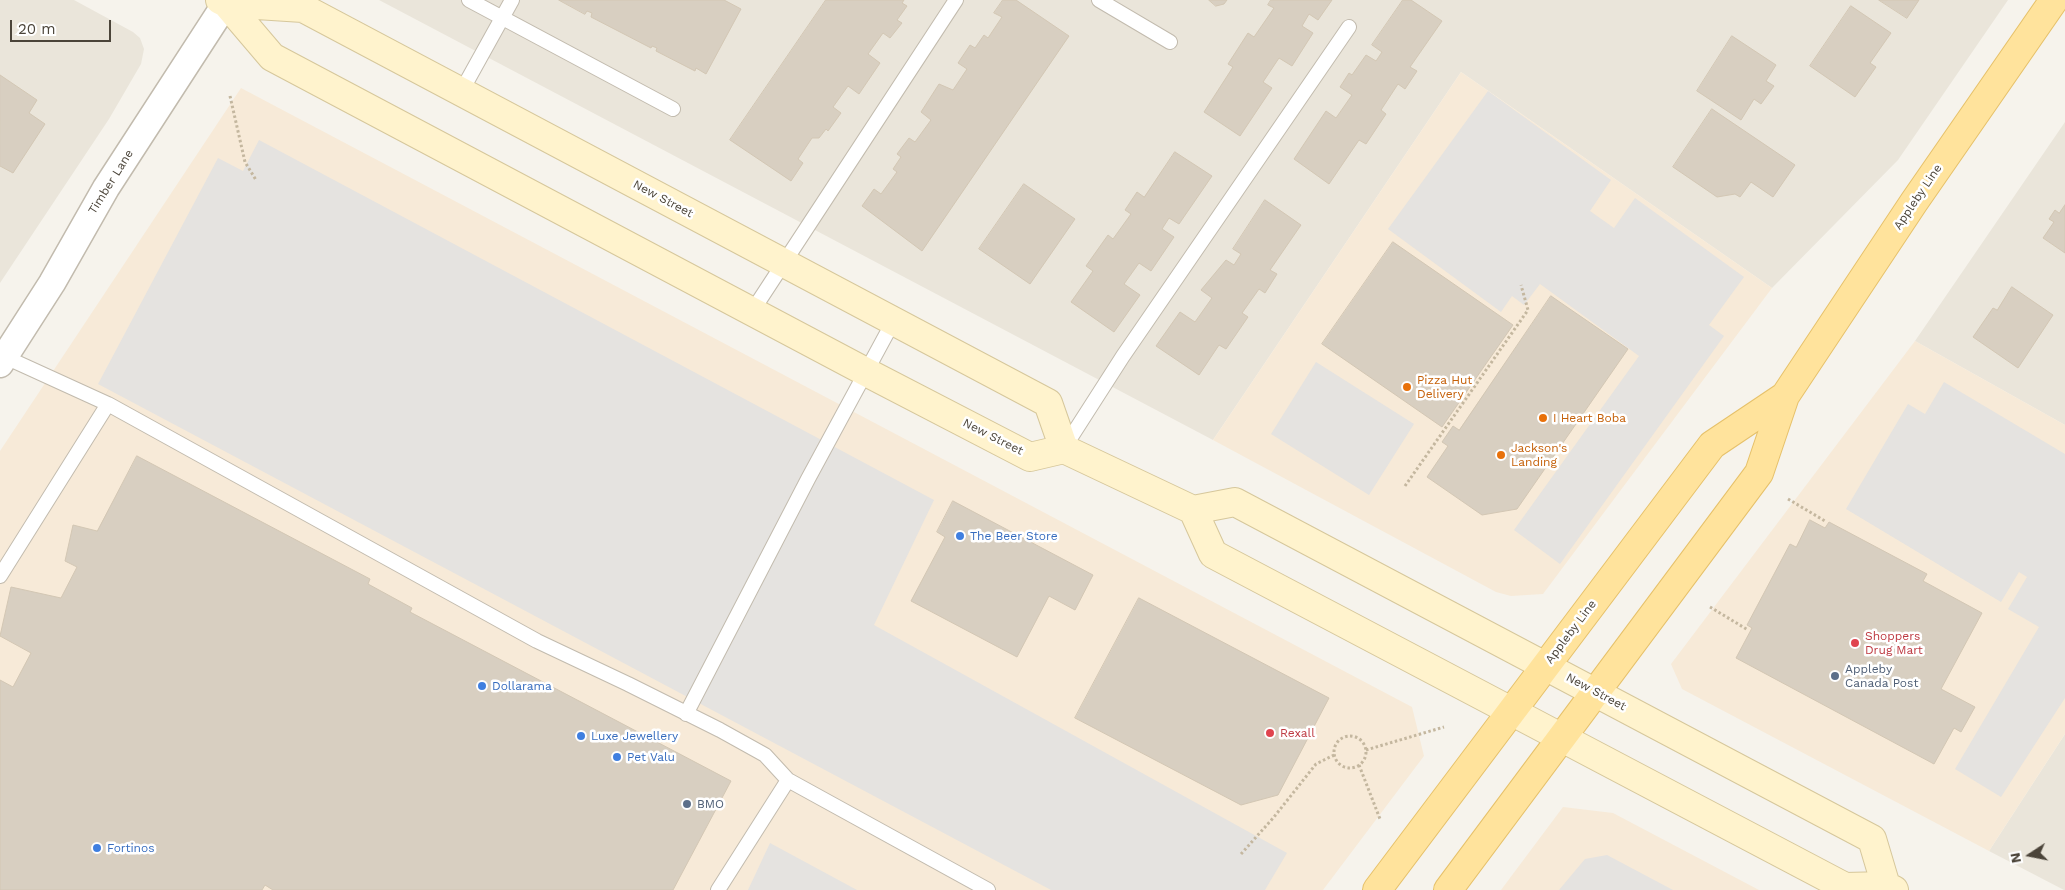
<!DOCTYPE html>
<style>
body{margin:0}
#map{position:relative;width:2065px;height:890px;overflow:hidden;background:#f6f3ec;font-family:"Work Sans",sans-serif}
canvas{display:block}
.north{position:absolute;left:2005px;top:830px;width:50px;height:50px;-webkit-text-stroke:4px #fff;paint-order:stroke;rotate:259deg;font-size:14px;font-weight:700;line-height:20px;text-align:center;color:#4b4439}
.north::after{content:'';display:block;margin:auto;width:18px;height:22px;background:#4b4439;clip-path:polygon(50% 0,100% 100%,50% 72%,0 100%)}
.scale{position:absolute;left:10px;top:20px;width:101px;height:22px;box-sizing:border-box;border:2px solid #4b4439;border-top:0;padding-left:6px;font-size:15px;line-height:18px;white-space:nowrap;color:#4b4439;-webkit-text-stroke:4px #fff;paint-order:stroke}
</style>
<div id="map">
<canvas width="2065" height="890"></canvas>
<div class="north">N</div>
<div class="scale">20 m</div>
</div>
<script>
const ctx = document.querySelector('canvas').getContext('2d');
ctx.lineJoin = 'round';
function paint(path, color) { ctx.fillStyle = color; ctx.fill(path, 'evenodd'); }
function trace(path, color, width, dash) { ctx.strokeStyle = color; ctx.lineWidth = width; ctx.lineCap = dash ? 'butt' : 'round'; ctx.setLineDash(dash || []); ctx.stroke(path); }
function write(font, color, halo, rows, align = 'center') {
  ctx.font = font + ' "Work Sans",sans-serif'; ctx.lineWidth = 5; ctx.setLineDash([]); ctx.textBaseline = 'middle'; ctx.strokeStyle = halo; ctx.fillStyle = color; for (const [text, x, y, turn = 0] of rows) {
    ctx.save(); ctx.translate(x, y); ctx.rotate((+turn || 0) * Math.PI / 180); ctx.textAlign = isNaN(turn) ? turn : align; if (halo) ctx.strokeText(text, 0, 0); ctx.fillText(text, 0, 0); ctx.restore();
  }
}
paint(new Path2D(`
 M0,0H74L133,32L140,38L144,49L141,64L109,119L0,283Z
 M379,0H2008L1898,160L1772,288L1461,72L1213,440Z
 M2065,122V425L1915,341Z
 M2065,734V890H2064L1989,851Z`), '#eae5da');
paint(new Path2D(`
 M1461,72L1772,288L1543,594L1511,596L1496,592L1213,440Z
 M241,88L1412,707L1424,756L1323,890H0V451Z
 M1915,341L2065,425V734L1989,851L1682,689L1671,664Z
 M1563,807L1613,813L1759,890H1501Z`), '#f7ead8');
paint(new Path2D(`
 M1488,91L1611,180L1590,211L1614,228L1635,198L1744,277L1709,325L1724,336L1560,564L1514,530L1639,356L1540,284L1524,305L1512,296L1501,312L1388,229Z
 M259,140L934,500L874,625L1287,853L1265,890H1051L98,384L218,158L243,171Z
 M1316,362L1414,424L1369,495L1271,434Z
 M1944,382L2065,454V698L2001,797L1955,769L2039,627L2008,609L2027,577L2019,572L2001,602L1846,509L1908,404L1925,414Z
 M770,843L857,890H748Z
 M1607,855L1673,890H1559L1585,859Z`), '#e5e3e0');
const building = new Path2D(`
 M559,0H724L741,9L706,74L696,68L695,71L656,51L657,48L652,46L651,48L591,17L592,13L587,11L585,14Z
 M826,0H904L902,3L907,6L897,20L902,23L890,38L883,33L868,54L880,63L859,94L848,86L833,107L841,113L828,131L826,129L819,138H812L798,159L803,163L791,181L730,140Z
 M1003,0H1016L1069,36L922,251L862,206L874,189L881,194L897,172L893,169L901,157L897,154L909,138L915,142L931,120L921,112L939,84L953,90L967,69L958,63L970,45L975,48L984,35L988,38L1002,17L994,13Z
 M1209,0H1227L1224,4L1216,6Z
 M1271,0H1332L1318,20L1309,14L1302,26L1313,33L1292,66L1279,58L1263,82L1272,88L1240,136L1204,112L1233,67L1228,64L1248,33L1254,37L1274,8L1268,5Z
 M1403,0H1411L1442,21L1410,67L1417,71L1405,89L1398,84L1381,110L1386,114L1366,144L1359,140L1329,184L1294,159L1326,111L1336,118L1352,95L1340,87L1349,73L1352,75L1366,55L1376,61L1382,52L1372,45Z
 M1879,0H1919L1907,18Z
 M1851,6L1891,33L1870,63L1876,67L1855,97L1810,66Z
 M1732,36L1776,65L1766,81L1774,86L1761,104L1754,99L1741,120L1697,91Z
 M0,75L37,100L29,113L45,124L13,173L0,166Z
 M1712,109L1795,165L1773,197L1751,182L1740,197L1735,194L1717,197L1673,167Z
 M1175,152L1212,176L1179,224L1169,218L1162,229L1174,237L1151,271L1139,263L1124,284L1140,295L1114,332L1071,302L1093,271L1086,266L1108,235L1113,239L1131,214L1125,210L1137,192L1144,197Z
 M1024,184L1075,219L1030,284L979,249Z
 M1265,200L1301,225L1270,270L1277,274L1265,293L1259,289L1242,313L1248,317L1226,349L1219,345L1199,375L1156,346L1180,312L1195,322L1212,298L1201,290L1226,260L1234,265L1241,254L1233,249Z
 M2065,205V253L2043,238L2054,222L2049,219L2055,210L2059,213Z
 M1393,242L1513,325L1442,427L1322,344Z
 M2012,287L2053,315L2018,368L1973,337L1993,308L1997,310Z
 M1551,296L1628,349L1517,509L1482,515L1427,477L1448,446L1442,442L1453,426L1459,430Z
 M137,456L370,579L368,584L412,608L410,612L731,781L673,890H273L265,885L262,890H0V680L13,687L31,653L0,636L11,587L61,598L77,567L65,561L73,525L97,531Z
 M953,501L1093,575L1075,610L1049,596L1017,657L911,601L945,537L937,532Z
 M1810,520L1825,528L1829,522L1927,574L1923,581L1982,613L1941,689L1975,707L1961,732L1954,728L1934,764L1736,658L1752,628L1747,625L1790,544L1796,547Z
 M1139,598L1329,698L1278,795L1241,805L1075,718Z`);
paint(building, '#d8cfc1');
trace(building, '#d3c7b4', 1);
const service = new Path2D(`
 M469,0L673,109
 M1099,0L1170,42
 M461,92L512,0
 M753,310L956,0
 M5,357L108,404L537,641L628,684L720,730L765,755L788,780L988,890
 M1064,448L1123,356L1349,27
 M0,576L108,404
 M686,714L808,479L893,322
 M718,890L788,780`);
const minor = new Path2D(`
 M0,364L52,283L106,188L226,3`);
const secondary = new Path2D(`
 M220,0L226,3L272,57L866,372L1030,457L1064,449L1193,510L1235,502L1872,839L1886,886
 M226,3L303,8L1048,403L1064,449
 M1193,510L1213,554L1845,887L1886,886L1894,890`);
const primary = new Path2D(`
 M1377,890L1712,445L1785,396
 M1448,890L1759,473L1785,396L1914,202L2054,0`);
trace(service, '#c2bbae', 16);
trace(minor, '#c2bbae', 29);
trace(secondary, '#d6c79b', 30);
trace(primary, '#e6c16a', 30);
trace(new Path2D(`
 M230,96L245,162L256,180
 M1405,486L1528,310L1521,285
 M1788,499L1825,521
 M1710,607L1748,630
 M1334 752a16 16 0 1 1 32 0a16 16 0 1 1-32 0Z
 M1366,750L1444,727
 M1359,765L1380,819
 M1241,854L1274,817L1316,764L1334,755`), '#c4b79f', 3, [2.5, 2.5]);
trace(service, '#fff', 14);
trace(minor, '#fff', 26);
trace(secondary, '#fff3cd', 28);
trace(primary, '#ffe39c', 28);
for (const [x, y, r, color] of [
 [1407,387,5,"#e8710a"],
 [1543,418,5,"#e8710a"],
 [1501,455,5,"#e8710a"],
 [960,536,5,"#3f7fe0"],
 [1855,643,5,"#e0444e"],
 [1835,676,5,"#5c6f8a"],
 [482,686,5,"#3f7fe0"],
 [1270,733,5,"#e0444e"],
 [581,736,5,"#3f7fe0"],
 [617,757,5,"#3f7fe0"],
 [687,804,5,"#5c6f8a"],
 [97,848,5,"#3f7fe0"]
]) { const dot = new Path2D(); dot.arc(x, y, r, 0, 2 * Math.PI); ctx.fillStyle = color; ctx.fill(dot); trace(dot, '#fff', 2); }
write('12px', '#4b4439', '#fff', [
 ["Timber Lane",111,182,-58],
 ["Appleby Line",1918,197,-56],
 ["New Street",663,199,28],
 ["New Street",993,437,27],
 ["Appleby Line",1571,632,-53],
 ["New Street",1596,692,28]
]);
write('12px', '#c56008', '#fff', [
 ["Pizza Hut",1417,380],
 ["Delivery",1417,394],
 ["I Heart Boba",1553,418],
 ["Jackson's",1511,448],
 ["Landing",1511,462]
], 'left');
write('12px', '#366cbe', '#fff', [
 ["The Beer Store",970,536],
 ["Dollarama",492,686],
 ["Luxe Jewellery",591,736],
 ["Pet Valu",627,757],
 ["Fortinos",107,848]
], 'left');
write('12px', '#be3a42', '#fff', [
 ["Shoppers",1865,636],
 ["Drug Mart",1865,650],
 ["Rexall",1280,733]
], 'left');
write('12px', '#4e5e75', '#fff', [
 ["Appleby",1845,669],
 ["Canada Post",1845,683],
 ["BMO",697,804]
], 'left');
</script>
